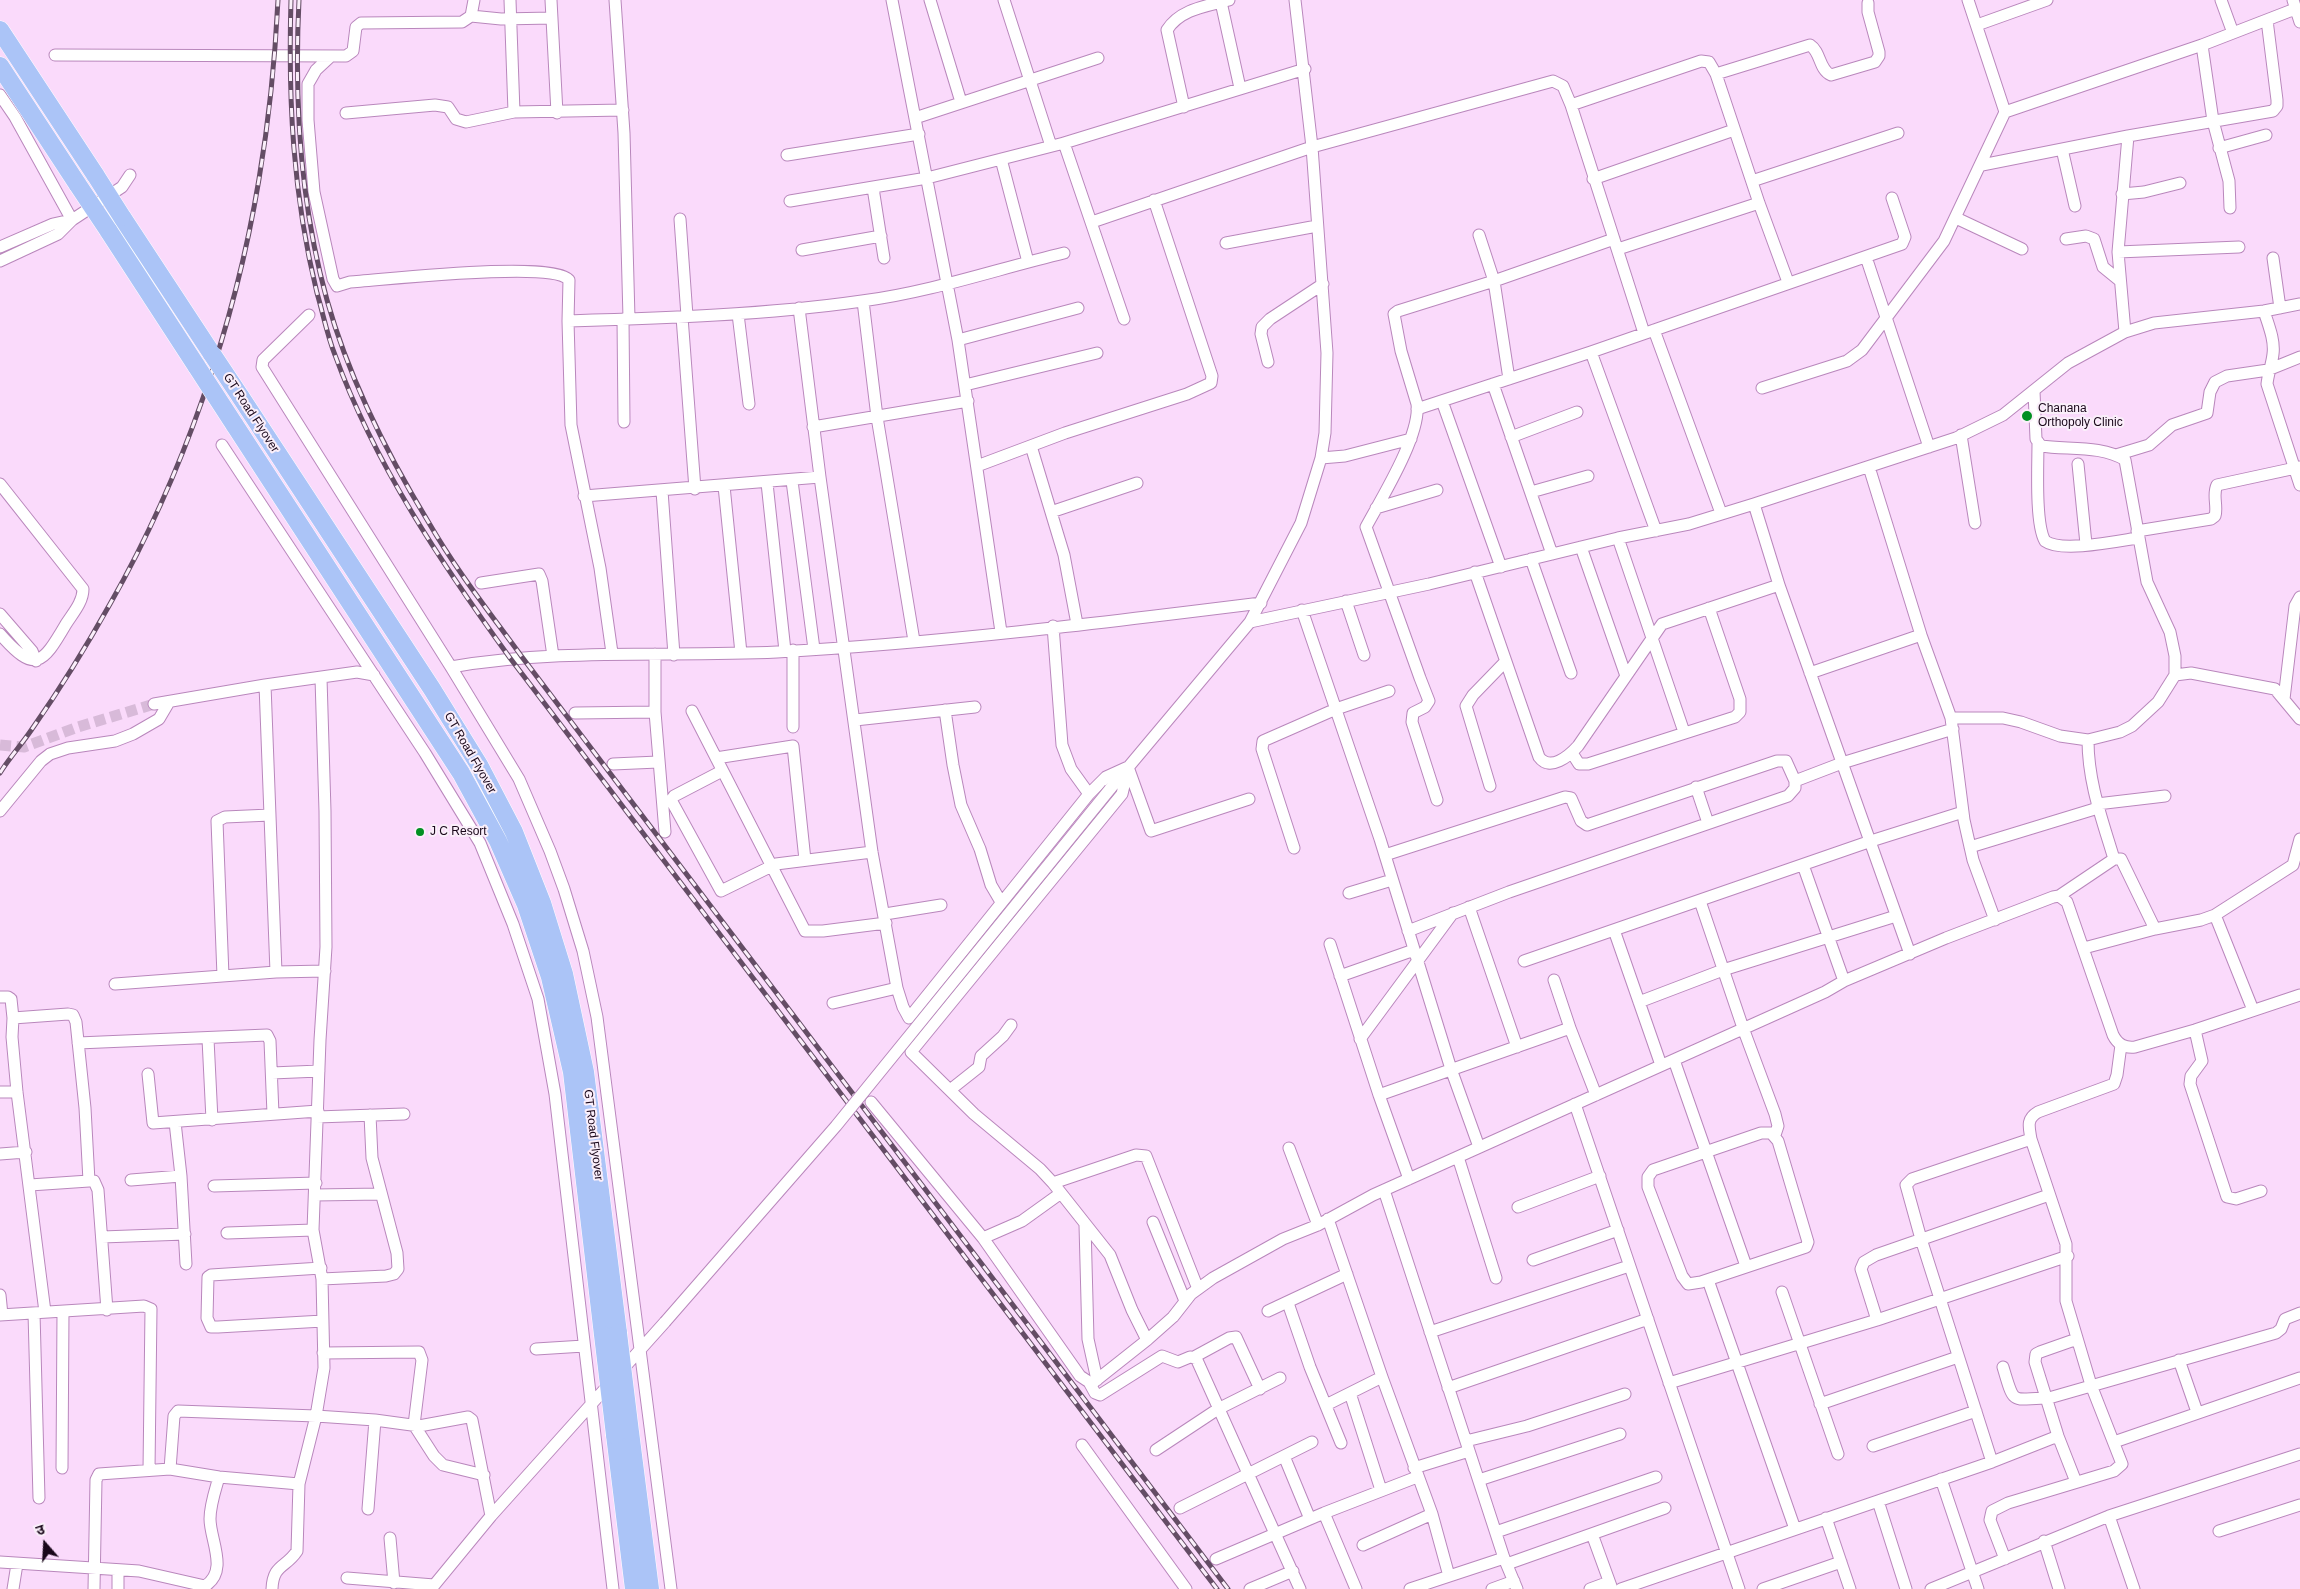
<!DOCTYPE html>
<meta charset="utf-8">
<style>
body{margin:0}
#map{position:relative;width:2300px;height:1589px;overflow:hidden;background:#fadafb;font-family:Arial,"Noto Sans Devanagari",sans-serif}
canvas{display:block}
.north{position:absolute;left:20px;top:1519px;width:50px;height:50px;-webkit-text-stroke:4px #faeffa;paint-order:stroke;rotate:341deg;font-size:14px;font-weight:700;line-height:20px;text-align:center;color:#1a081b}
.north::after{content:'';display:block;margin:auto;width:18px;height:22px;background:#1a081b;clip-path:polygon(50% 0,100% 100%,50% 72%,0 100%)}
</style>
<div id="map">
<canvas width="2300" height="1589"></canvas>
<div class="north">उ</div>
</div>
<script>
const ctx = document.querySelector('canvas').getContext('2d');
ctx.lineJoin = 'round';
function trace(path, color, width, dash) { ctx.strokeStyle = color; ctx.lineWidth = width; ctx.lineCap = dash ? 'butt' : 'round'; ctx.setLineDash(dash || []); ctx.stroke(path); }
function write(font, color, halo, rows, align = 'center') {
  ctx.font = font + ' Arial,sans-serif'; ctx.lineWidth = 4; ctx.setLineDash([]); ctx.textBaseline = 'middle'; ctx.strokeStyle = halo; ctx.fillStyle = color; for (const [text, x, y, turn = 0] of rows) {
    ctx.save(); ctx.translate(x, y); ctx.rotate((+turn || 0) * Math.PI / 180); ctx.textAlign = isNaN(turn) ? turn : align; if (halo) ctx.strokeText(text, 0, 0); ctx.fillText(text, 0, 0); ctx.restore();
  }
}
trace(new Path2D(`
 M0,745L24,747L78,727L154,704`), '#d8bad9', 11, [11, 5.5]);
const minor = new Path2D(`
 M510,0L514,112
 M551,0L557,113
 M615,0L624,133L629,318
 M892,0L958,340L1001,632
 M930,0L961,102
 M1004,0L1051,146
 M1968,0L2005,112
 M2221,0L2233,33
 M2293,0L2300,22
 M1221,2L1240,88
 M471,16L501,19L552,18
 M1977,25L2047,0
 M2202,45L2213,121L2229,181L2230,208
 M55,55L346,56L353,51L356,27L361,23L462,22L471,16L474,0
 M330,57L316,70L308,84V120L314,192L333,279L337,286L350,282C383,280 552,260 569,280L568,321L571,425L600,568L612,653
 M1716,74L1810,45C1821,52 1819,70 1831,75L1875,62L1879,56V52L1868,12V3
 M0,95L15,117L72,220L122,187L130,175
 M1571,105L1701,61L1709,62L1716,74L1759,203L1788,282
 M1184,107L1167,30C1180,9 1207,6 1229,0
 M346,113L435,105L448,107L456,119L466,122L514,112L623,110
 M915,118L1098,58
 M1064,143L1124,319
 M2219,148L2266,135
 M2062,149L2075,206
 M787,155L919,134
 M1001,159L1028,262
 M1982,165L2128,136L2273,111L2277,106V100L2267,20
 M1593,179L1734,130
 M1752,181L1898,133
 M873,188L884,258
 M2122,194L2144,192L2180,183
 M790,201L927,178L1064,143L1305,69
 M1956,218L2022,249
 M680,219L687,316
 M1092,222L1312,147L1553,81L1563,86L1571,105L1644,333
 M1479,235L1494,281L1509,379
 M2066,239L2086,236L2094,239L2103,267L2119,280
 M1226,243L1317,226
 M0,247L53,224L71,220
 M1618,249L1759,203
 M802,250L881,236
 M2118,252L2239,247
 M1866,257L1929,447
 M2273,258L2280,308
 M0,261L58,234L72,220
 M863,301L877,417L914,641
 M799,308L820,477L872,852L897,988L903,1007L909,1018L1089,794L1106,777L1128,767
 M2264,311C2268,324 2275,340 2273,354C2272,364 2268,374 2267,384L2300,485
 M738,314L749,404
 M309,315L263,360L262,367L451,667L519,779L550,851L564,889L583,951L597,1017L671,1589
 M682,317L695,489
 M623,319L624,422
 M568,321C666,318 765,315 862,301C931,292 997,269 1064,253
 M1654,330L1721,513
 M2125,332L2118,252L2128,136
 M958,340L1078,308
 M1591,352L1656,531
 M1268,362L1261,334L1262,327L1270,319L1323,284
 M1493,384L1552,554
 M965,385L1097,353
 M1762,388L1847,361L1862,350L1944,241L2005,112L2202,45L2295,9
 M2034,391L2036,439L2041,446C2067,450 2102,445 2125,460L2147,582L2170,632L2175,656V675
 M1442,401L1501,567
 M1417,409L1591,352L1902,244L1905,237L1892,198
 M813,427L968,401
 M1961,435L1975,523
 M1511,437L1577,412
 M2038,443C2038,465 2035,524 2045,541C2061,553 2118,541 2138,538
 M222,445L425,753L480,843L513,924L538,999L555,1094L613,1589
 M1031,446L1064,555L1077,624
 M2116,455L2149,445L2172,425L2207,413L2210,392L2215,382L2227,376L2268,370L2300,357
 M1321,458L1345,456L1411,439
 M2078,464L2086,544
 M977,466L1065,433L1187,394L1211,383L1212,376L1154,200
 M1869,467L1921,635L1951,718L1964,820L1973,860L1995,920
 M792,481L814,649
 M767,483L785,651
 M0,484L83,589C83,602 73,613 66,624C42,665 35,674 0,634
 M724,486L741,653
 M662,491L674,655
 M1531,492L1588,476
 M584,496L820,477
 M1754,504L1779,585L1910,954
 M1376,508L1437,490
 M1051,512L1137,483
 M2137,531L2211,519L2215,516C2218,506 2212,495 2217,485L2300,467
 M1618,538L1684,732
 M1581,547L1626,676
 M1531,559L1571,673
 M1475,572L1539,757C1550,772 1569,756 1578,746L1662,624L1779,585
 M481,583L539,574L542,581L553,656
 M1346,601L1364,655
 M1302,610L1380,839L1451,1069L1479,1147
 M0,614L32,651L36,661
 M1250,622L1429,584L1618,538L1689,524L1754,504L1956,438L2003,415L2068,363L2125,332L2154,323L2264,311L2300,304
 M1053,626L1062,745L1071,769L1089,794
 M793,650V727
 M655,654V712L665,832
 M451,667C559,648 668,657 777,652C939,643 1100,623 1261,603
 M1810,673L1921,635
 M265,685L276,972L325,971
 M2284,699L2295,606L2300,597
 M154,704L265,685L357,672L374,675
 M945,710L953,765L961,805L980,849L991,885L1001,902
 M692,711L805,931H823L886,923
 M575,713L655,712
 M1951,718H2003L2021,722L2060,736L2088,740L2120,732L2132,726L2158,702L2175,675L2191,673L2275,689L2300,719
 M855,720L975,707
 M2088,740C2088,782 2102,819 2114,859
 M1572,753L1579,764H1588L1735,717L1740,712V699L1709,608
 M716,758L793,746L805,860
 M613,764L658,762
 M1128,767L1151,831L1249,799
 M1128,769L1122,794L911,1052L974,1114L1040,1169L1053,1183L1110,1255L1132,1310L1147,1340
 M722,771L674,796L671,800L721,891L776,864L872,852
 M1795,781L1842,763L1953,729
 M1490,786L1466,706L1473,695L1505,662
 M1696,787L1708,823
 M1110,789L1250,622L1301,523L1321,458L1325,433L1327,353L1312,147L1295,0
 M1437,800L1412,722L1413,713L1425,707L1429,701L1420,678L1366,527C1381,499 1421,435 1417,404L1401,351L1394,314L1398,311L1494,281L1614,239
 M2097,804L2165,796
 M0,811L41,761L50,754L68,748L115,741L133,734L159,719L169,702
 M1970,847L2098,808
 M1294,848L1262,749L1263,741L1336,709L1389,691
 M1385,855L1565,797L1571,798L1581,821L1587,825L1777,761H1786L1795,781V788L1788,796L1509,892L1408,931
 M1803,865L1844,981
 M1349,893L1392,880
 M2059,896L2114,859H2121L2155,929
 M1700,901L1743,1028L1775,1114L1778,1126L1775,1135
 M1469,907L1517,1047
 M885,914L941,905
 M2215,915L2253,1010
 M1614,930L1661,1065
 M1330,944L1379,1095L1409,1179
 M2084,948L2155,929L2201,920L2215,915L2293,865L2300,839
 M1524,961L1871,841L1963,812
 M223,976L217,821L225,817L270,815
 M1340,976L1414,950
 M1554,980L1570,1028L1596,1095
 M115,984L276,972
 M0,997H8L11,999L13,1018
 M1639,1002L1723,970L1896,916
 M833,1003L897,988
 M2195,1030L2202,1061L2191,1076L2190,1084L2227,1197L2236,1199L2261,1191
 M208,1039L212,1120
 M1360,1039L1453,913
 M78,1043L267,1035L270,1041L273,1114
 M1674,1060L1746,1266
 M272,1073L319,1071
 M148,1074L153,1123L318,1111
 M950,1090L979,1067L981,1056L1003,1036L1011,1025
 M0,1092H17
 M1379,1095L1570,1028
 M871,1102L983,1238L1080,1376L1089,1382H1094L1147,1340L1173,1317L1191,1294L1213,1278L1283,1239L1318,1225L1373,1195L1825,992L1844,981L1946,938L2053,897L2059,896L2067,902L2113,1035C2118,1045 2125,1048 2135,1047L2195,1030L2300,995
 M1575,1104L1739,1589
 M317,1117L404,1114
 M175,1122L181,1176L186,1264
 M1761,1133H1771L1778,1141L1808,1242L1806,1247L1701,1282L1688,1284L1682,1276L1648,1187V1177L1653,1170Z
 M1289,1148L1318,1225
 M0,1154L26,1152
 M1458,1157L1496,1278
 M131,1180L181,1176
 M1053,1183L1136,1155L1146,1156L1198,1289
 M30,1185L89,1181
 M214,1186L316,1183
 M1384,1190L1504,1558L1517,1589
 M315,1195L381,1194
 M1518,1207L1600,1176
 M1328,1219L1382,1377L1432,1514L1449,1576
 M1153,1222L1185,1301
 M1085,1225L1088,1339L1097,1380
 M227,1233L313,1230
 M102,1237L185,1234
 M983,1238L1022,1221L1061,1193
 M1533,1260L1618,1230
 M321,1268L211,1275L208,1277L207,1318L211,1327H218L323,1321
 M322,1279L386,1276L394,1274L398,1269L397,1253L372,1158L370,1115
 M1708,1280L1795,1529
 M1782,1292L1838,1454
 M0,1295L2,1315
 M1288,1303L1310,1367L1341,1443
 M1268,1311L1347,1274
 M45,1312L17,1092L12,1037L13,1018L68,1014L73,1015L76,1022L85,1108L89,1181H94L98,1190L107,1310
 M34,1313L39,1498
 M0,1315L144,1306L151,1309L149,1470
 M1877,1320L1861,1269L1864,1262L1876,1255L2049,1195
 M1430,1332L1629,1266
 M536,1349L584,1346
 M323,1353L419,1352L422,1360L414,1425L434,1456L443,1465L484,1475
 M1194,1357L1229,1338L1236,1337L1260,1389
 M2179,1360L2197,1412
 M2003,1367C2015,1408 2011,1398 2049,1398L2276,1333L2281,1329L2285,1319L2300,1313
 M1089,1382L1095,1393L1100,1395L1162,1356L1178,1362L1190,1357L1196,1358L1300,1589
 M1669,1383L1877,1320L2068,1256
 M1448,1388L1648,1319
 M1350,1393L1381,1490
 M1820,1404L1958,1357
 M1326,1405L1382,1377
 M375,1420L419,1426L468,1417L472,1420L491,1516
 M1466,1441L1527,1426L1625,1394
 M2114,1442L2300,1378
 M1082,1445L1186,1589
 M1873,1446L1976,1411
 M1156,1450L1218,1409L1280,1378
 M1284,1456L1310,1519
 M1992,1462L1921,1239L1906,1185L1912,1179L2031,1139
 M62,1468L63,1312
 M1414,1468L1469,1451
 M170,1469L174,1416L178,1411L316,1416L375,1420L368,1509
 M1941,1479L1978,1589
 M1479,1480L1620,1434
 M2076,1482L2058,1436L2035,1362L2036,1354L2040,1352L2077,1339
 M1878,1501L1906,1589
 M1180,1508L1312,1442
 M1324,1513L1356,1589
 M2109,1516L2134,1589
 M1826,1518L1850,1589
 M2219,1531L2300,1505
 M1496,1532L1656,1477
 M1592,1534L1612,1589
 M390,1538L394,1583
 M2044,1541L2059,1589
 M1363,1545L1432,1514
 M1216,1559L1324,1513L1417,1477
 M2005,1559L1990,1520L1992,1511L2008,1503L2114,1471L2122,1464L2091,1385L2066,1301V1244L2031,1139C2029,1127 2026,1119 2038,1112L2114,1084L2117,1075L2121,1045
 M0,1562L139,1571L205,1586C229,1571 210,1540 210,1519C210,1505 215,1491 219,1477
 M1507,1564L1665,1508
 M347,1578L434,1585
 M13,1589L17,1564
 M94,1589L96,1480L99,1474L170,1469L219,1477L299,1484
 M118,1589V1570
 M272,1589C273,1564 286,1568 297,1551L299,1484L316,1416L324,1368L322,1279L313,1230L320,1040L326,947L325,811L321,678
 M431,1589L491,1516L665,1322
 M1250,1589L1293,1571
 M1410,1589L1504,1558
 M1492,1589L1514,1581
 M1590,1589L1609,1582
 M1621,1589L1992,1462L2058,1436
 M1763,1589L1841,1562
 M1931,1589L2109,1516L2300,1454`);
const highway = new Path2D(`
 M0,30L96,176
 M0,66L78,185
 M122,217L212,354
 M108,230L197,367
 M240,396L432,689L479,765L514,832L542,903L564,974L585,1072L618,1333
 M234,424L461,773L498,841L526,905L550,977L572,1072L603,1335
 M630,1432L650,1589
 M615,1435L634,1589`);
trace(minor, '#b987bc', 13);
trace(highway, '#fff', 19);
trace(minor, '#fff', 11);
trace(highway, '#abc4f7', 18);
const rail = new Path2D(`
 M291,0C288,101 293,195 317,293C323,313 327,335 335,355C375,465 442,564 510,658L1217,1589
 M299,0C294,101 300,203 327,300C349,379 387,454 429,523C456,570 490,613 522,657L1228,1589
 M0,773C10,757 22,744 32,729C60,689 86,647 110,604C183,476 235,325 259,179C269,120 275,60 278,0`);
trace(rail, '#644d65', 5);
trace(rail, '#faeffa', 3, [9]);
const minorBridge = new Path2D(`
 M665,1322L836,1126L1110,789`);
const highwayBridge = new Path2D(`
 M96,176L122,217
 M78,185L108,230
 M212,354L240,396
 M197,367L234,424
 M618,1333L630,1432
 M603,1335L615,1435`);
trace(minorBridge, '#b987bc', 13, []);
trace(highwayBridge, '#fff', 19, []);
trace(minorBridge, '#fff', 11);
trace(highwayBridge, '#abc4f7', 18);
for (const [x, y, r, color] of [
 [2027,416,6,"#019022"],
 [420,832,5,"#019022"]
]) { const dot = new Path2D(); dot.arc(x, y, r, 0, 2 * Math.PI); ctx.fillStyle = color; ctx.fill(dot); trace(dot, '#faeffa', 2); }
write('12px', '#1a081b', '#faeffa', [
 ["Chanana",2038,409],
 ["Orthopoly Clinic",2038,423],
 ["J C Resort",430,832]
], 'left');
write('12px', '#1a081b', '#faeffa', [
 ["GT Road Flyover",251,413,57],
 ["GT Road Flyover",470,753,60],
 ["GT Road Flyover",593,1135,83]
]);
</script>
